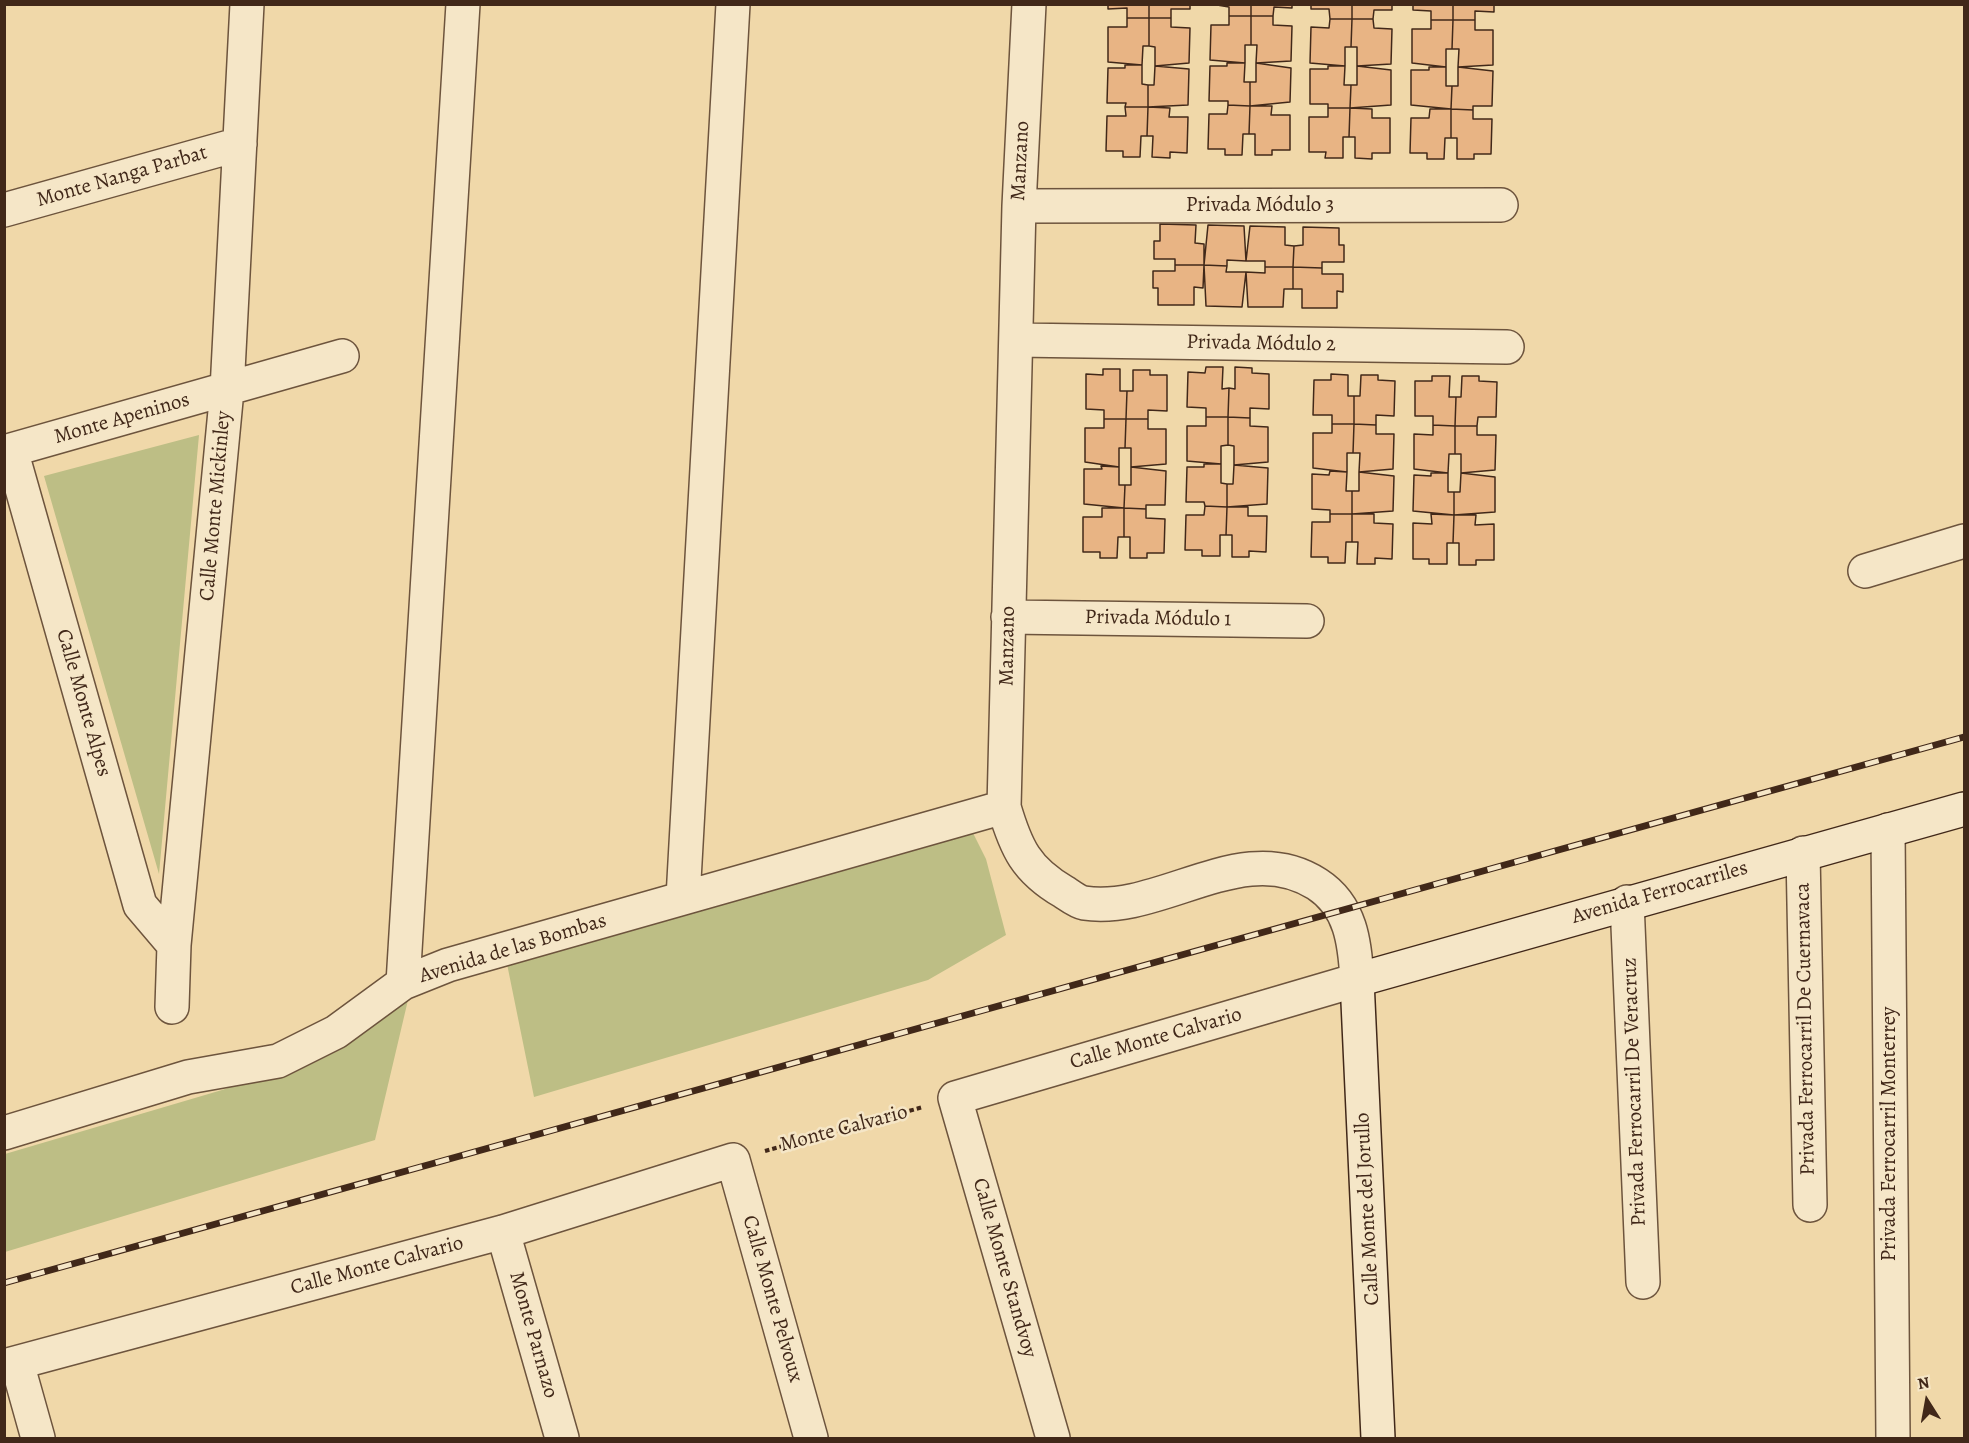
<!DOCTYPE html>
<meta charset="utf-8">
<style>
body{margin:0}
#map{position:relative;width:1969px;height:1443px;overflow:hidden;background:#f0d8a9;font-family:Alegreya,serif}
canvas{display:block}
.frame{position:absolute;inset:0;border:6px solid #412819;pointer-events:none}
.north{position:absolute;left:1897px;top:1371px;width:60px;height:60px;-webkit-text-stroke:4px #f5e6c7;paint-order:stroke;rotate:349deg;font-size:16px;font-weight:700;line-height:24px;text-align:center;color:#412819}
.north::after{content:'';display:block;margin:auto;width:21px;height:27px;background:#412819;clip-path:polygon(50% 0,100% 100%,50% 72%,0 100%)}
</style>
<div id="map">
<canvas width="1969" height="1443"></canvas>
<div class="frame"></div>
<div class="north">N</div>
</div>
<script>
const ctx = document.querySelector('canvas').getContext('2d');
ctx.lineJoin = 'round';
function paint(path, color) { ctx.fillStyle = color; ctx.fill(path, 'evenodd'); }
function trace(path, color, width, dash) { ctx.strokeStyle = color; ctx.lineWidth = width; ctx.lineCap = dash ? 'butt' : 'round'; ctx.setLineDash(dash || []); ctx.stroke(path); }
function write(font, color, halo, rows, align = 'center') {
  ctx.font = font + ' Alegreya,serif'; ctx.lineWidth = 5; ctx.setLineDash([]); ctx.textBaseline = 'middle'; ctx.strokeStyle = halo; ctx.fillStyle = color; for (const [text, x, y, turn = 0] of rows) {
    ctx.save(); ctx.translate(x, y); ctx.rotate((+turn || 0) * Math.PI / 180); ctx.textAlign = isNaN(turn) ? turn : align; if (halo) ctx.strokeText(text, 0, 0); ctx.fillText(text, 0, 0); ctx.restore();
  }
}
paint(new Path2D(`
 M199,435L159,874L44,476Z
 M970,827L986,859L1006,935L928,980L534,1097L506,959Z
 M408,1000L375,1140L5,1252V1154L222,1090L337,1049Z`), '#bdbe85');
const building = new Path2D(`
 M1108,4H1149V18H1127V8L1108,9Z
 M1149,4H1190V9H1171V18H1149Z
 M1211,4H1251V16H1229V7Z
 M1251,4H1292V8L1274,7L1273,16H1251Z
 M1311,4H1352V19H1330L1329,9H1311Z
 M1352,4H1392V10H1374L1373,19H1352Z
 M1413,4H1453V20H1431V11L1413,10Z
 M1453,4H1494V12L1475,11V20H1453Z
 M1229,16H1251V45H1245V63L1210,60L1211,25H1229Z
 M1251,16H1273V25L1292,26L1291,61L1256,63L1257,45H1251Z
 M1127,18H1149V46H1143L1142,65L1108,62V27H1127Z
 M1149,18H1171V27L1190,28L1189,63L1155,66V47L1149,46Z
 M1330,19H1352L1351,47H1345V66L1310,63L1311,27L1329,28Z
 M1352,19H1373L1374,28L1392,29L1391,64L1357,66V47H1351Z
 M1431,20H1453L1452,49H1446V67L1412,63V29H1431Z
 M1453,20H1475V30H1493V65L1458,67L1459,49H1452Z
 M1227,63H1245L1244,82H1250V106L1228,105V101H1209L1210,66H1227Z
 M1256,63L1291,68L1290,102L1250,106V82H1256Z
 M1125,65H1142V84L1148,85V107H1125L1126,103H1107L1108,68H1125Z
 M1155,66L1189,69L1188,105L1148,107V85H1154Z
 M1328,66H1345L1344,85H1351L1350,108H1328V104H1310V69H1328Z
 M1357,66L1391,70V105L1350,108L1351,85H1357Z
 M1429,67H1446V86H1452L1451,109L1411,105V70H1429Z
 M1458,67L1493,71L1492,106H1473V110L1451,109L1452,86H1458Z
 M1228,105L1250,106L1249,134H1243L1242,155H1225V149H1208L1209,114H1227Z
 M1250,106H1272L1271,115H1290V150H1272V155H1255V134H1249Z
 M1125,107H1148L1147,136H1141L1140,157H1123V151H1106L1107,116H1126Z
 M1148,107L1170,108L1169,117H1188L1187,153L1170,152V158L1152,157L1153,136H1147Z
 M1328,108H1350L1349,137H1343V158H1325L1326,152H1309V117H1328Z
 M1350,108L1372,109V118H1390V153H1372V159L1355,158V137H1349Z
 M1430,109H1451V138H1445L1444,159H1427V153H1410L1411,118H1429Z
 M1451,109L1473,110V119H1492L1491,154H1474V159H1457V138H1451Z
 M1160,224L1196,225L1195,243L1204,244V265H1175V259H1154V241H1160Z
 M1208,225L1244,226L1246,261L1227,260V266L1204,265Z
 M1250,226L1285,227V245L1294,246L1293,267H1265V261H1246Z
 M1303,227L1339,228V245H1344V262H1322V268L1293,267L1294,246L1303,245Z
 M1175,265H1204L1203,288L1194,287V305H1158V288H1153V271H1175Z
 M1204,265L1227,266L1226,272H1246L1242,307L1206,306Z
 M1265,267H1293V289H1284L1283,307H1248L1246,272L1265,273Z
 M1293,267L1322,268V274H1343V292L1337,291V308H1302V289H1293Z
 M1206,367H1223L1222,389L1229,388L1228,417H1206V408L1187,407L1188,372L1205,373Z
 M1235,367L1252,368V373L1269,374V409L1250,408V418L1228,417L1229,388L1235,389Z
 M1103,369H1120V391H1127L1126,419H1104V410L1086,409V374L1103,375Z
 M1133,370H1150V375H1167V411L1148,410V419H1126L1127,391H1133Z
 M1331,374L1348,375V396H1354V424H1332V415H1313L1314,380H1331Z
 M1361,375H1378V380L1395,381L1394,416L1376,415V425L1354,424V396H1360Z
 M1432,376H1450L1449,397H1456L1455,426L1433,425V416H1415V381H1432Z
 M1462,376H1479V381L1497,382L1496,417H1478L1477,426H1455L1456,397H1461Z
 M1206,417H1228V445L1221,446V464L1187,461V426H1206Z
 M1228,417L1250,418V426L1268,427V462L1234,465V446L1228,445Z
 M1104,419H1126L1125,448H1119V467L1085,462V428H1104Z
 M1126,419H1148V429H1166V464L1131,467V448H1125Z
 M1332,424H1354L1353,453H1347V472L1313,468V433H1332Z
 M1354,424L1376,425V434H1394L1393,469L1359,472L1360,453H1353Z
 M1433,425L1455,426V454H1449L1448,473L1414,469V434L1433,435Z
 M1455,426H1477V435H1496L1495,470L1461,473V454H1455Z
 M1204,464H1221V483L1227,484V507L1205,506L1204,502H1186L1187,467H1204Z
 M1234,465L1268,468L1267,504L1227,507V484H1233Z
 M1101,466L1119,467V485H1125L1124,508L1084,504V469H1102Z
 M1131,467L1166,471L1165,505H1146V509L1124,508L1125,485H1131Z
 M1330,471L1347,472L1346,491H1352V514H1330V510L1312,509V474L1329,475Z
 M1359,472L1394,476L1393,511L1352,514V491H1359Z
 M1431,473H1448V492H1454V515L1413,511L1414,475L1431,476Z
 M1461,473L1495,477V512L1454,515V492H1460Z
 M1205,506L1227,507L1226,535H1220V556H1202V550H1185L1186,515H1204Z
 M1227,507H1248V516H1267L1266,552L1249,551V557H1232V535H1226Z
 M1102,508H1124V537H1118L1117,558H1100V552H1083V517H1102Z
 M1124,508L1146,509V518L1165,519L1164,553H1147V558H1130V537H1124Z
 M1330,514H1352V542H1346L1345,563H1328V557H1311L1312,522H1330Z
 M1352,514H1374V523L1393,524L1392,559L1375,558V564H1357L1358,542H1352Z
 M1431,514L1454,515L1453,543H1447V564H1429V559H1413V523L1432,524Z
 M1454,515H1476L1475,525L1494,524V560H1476V565H1459V543H1453Z`);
paint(building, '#e8b484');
trace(building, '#412819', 1.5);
const street = new Path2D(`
 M1029,4L1019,206L1004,807C1016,848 1026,870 1064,892C1070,896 1078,902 1084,903C1161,915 1243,836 1317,884C1351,906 1355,943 1357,980L955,1098L1053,1438
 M1019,206L1501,205
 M4,210L240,144
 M1016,340L1507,347
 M11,450L140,905L174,945
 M4,452L342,356
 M1865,571L1964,541
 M1008,617L1307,621
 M1888,830L1893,1438
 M1803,853L1810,1205
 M683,898L733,4
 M1627,902L1643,1282
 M403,983L463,4
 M172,1007L174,945L227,390L247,4
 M4,1133L188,1077L278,1061L336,1032L403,983L448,965L1004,807
 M503,1232L562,1438
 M17,1363L38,1438
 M4,1366L503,1232L733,1160L811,1438`);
const secondary = new Path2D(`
 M1378,1438L1357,980L1964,809`);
trace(street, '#6d543d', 36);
trace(secondary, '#412819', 36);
trace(new Path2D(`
 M765,1151L923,1107`), '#412819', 4, [4.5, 3]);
trace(street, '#f5e6c7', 33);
trace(secondary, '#f5e6c7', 33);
const rail = new Path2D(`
 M4,1283L1964,737`);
trace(rail, '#412819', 7);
trace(rail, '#f5e6c7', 4.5, [14]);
write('21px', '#412819', '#f5e6c7', [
 ["Manzano",1021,161,-87],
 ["Monte Nanga Parbat",122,177,-16],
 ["Privada Módulo 3",1260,206],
 ["Privada Módulo 2",1261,344,1],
 ["Monte Apeninos",122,419,-16],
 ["Calle Monte Mickinley",216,506,-85],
 ["Privada Módulo 1",1158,619,1],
 ["Manzano",1008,646,-89],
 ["Calle Monte Alpes",83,703,74],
 ["Avenida Ferrocarriles",1660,893,-16],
 ["Avenida de las Bombas",513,949,-17],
 ["Privada Ferrocarril De Cuernavaca",1806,1029,-91],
 ["Calle Monte Calvario",1156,1039,-16],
 ["Privada Ferrocarril De Veracruz",1635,1092,-92],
 ["Monte Calvario",844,1129,-15],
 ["Privada Ferrocarril Monterrey",1890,1134,-90],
 ["Calle Monte del Jorullo",1368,1209,-93],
 ["Calle Monte Calvario",377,1266,-15],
 ["Calle Monte Standvoy",1004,1268,74],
 ["Calle Monte Pelvoux",772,1299,74],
 ["Monte Parnazo",533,1335,74]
]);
</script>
